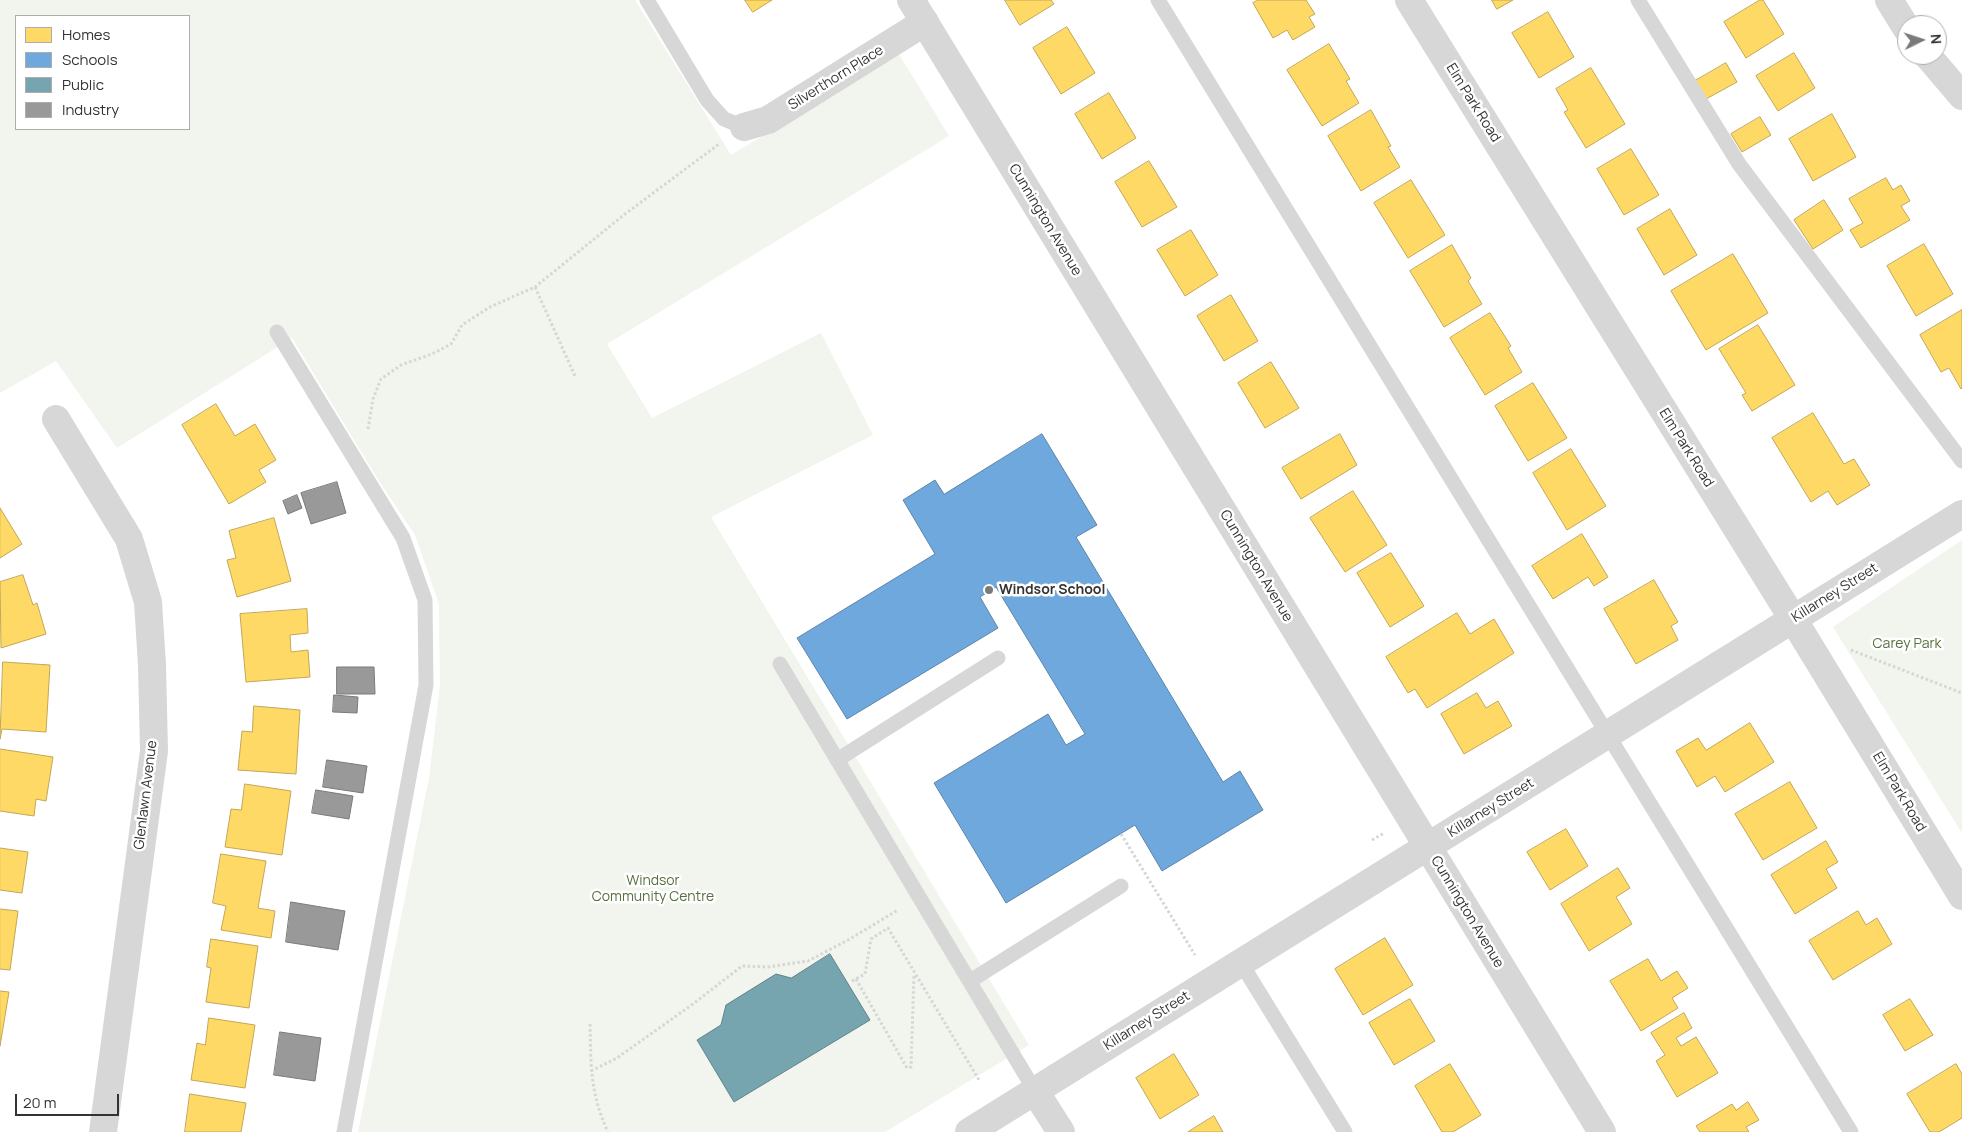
<!DOCTYPE html>
<style>
body{margin:0}
#map{position:relative;width:1962px;height:1132px;overflow:hidden;background:#fff;font-family:Manrope,sans-serif}
canvas{display:block}
.legend{position:absolute;left:15px;top:15px;width:175px;height:115px;box-sizing:border-box;background:#fff;border:1px solid #adadad;margin:0;padding:6px 9px;list-style:none;font-size:15px;color:#333}
.legend li{display:flex;align-items:center;gap:10px;height:25px}
.legend b{width:25px;border:1px solid #adadad}
.north{position:absolute;left:1897px;top:15px;width:50px;height:50px;box-sizing:border-box;background:#fff;border:1px solid #adadad;border-radius:50%;rotate:86deg;font-size:14px;font-weight:700;line-height:20px;text-align:center;color:#333}
.north::after{content:'';display:block;margin:auto;width:18px;height:22px;background:#7a7a7a;clip-path:polygon(50% 0,100% 100%,50% 72%,0 100%)}
.scale{position:absolute;left:15px;top:1094px;width:104px;height:22px;box-sizing:border-box;border:2px solid #333;border-top:0;padding-left:6px;font-size:15px;line-height:18px;white-space:nowrap;color:#333;-webkit-text-stroke:4px #fff;paint-order:stroke}
</style>
<div id="map">
<canvas width="1962" height="1132"></canvas>
<ul class="legend">
<li><b style="height:14px;background:#ffd966"></b>Homes</li>
<li><b style="height:14px;background:#6fa8dc"></b>Schools</li>
<li><b style="height:14px;background:#76a5af"></b>Public</li>
<li><b style="height:14px;background:#999"></b>Industry</li>
</ul>
<div class="north">N</div>
<div class="scale">20 m</div>
</div>
<script>
const ctx = document.querySelector('canvas').getContext('2d');
ctx.lineJoin = 'round';
function paint(path, color) { ctx.fillStyle = color; ctx.fill(path, 'evenodd'); }
function trace(path, color, width, dash) { ctx.strokeStyle = color; ctx.lineWidth = width; ctx.lineCap = dash ? 'butt' : 'round'; ctx.setLineDash(dash || []); ctx.stroke(path); }
function write(font, color, halo, rows, align = 'center') {
  ctx.font = font + ' Manrope,sans-serif'; ctx.lineWidth = 5; ctx.setLineDash([]); ctx.textBaseline = 'middle'; ctx.strokeStyle = halo; ctx.fillStyle = color; for (const [text, x, y, turn = 0] of rows) {
    ctx.save(); ctx.translate(x, y); ctx.rotate((+turn || 0) * Math.PI / 180); ctx.textAlign = isNaN(turn) ? turn : align; if (halo) ctx.strokeText(text, 0, 0); ctx.fillText(text, 0, 0); ctx.restore();
  }
}
paint(new Path2D(`
 M0,0H635L731,155L899,54L949,136L607,344L652,418L821,333L873,435L711,517L1029,1045L885,1132H358L429,778L440,686L439,604L415,535L379,481L292,338L117,448L56,361L0,393ZM16,16H189V129H16Z
 M1962,540V833L1833,627Z`), '#f1f5ed');
const homes = new Path2D(`
 M745,0H772L753,12Z
 M1005,0H1051L1054,4L1020,25Z
 M1258,0H1306L1315,14L1309,17L1315,27L1293,40L1287,30L1273,38L1253,3Z
 M1492,0H1513L1497,9Z
 M1760,0H1763L1784,34L1746,58L1724,22Z
 M1548,12L1574,57L1539,78L1512,33Z
 M1067,27L1095,73L1061,94L1033,48Z
 M1329,44L1350,79L1346,81L1359,103L1322,126L1287,70Z
 M1794,53L1815,88L1778,111L1756,76Z
 M1726,63L1737,82L1706,99L1695,81Z
 M1591,68L1625,124L1586,148L1564,112L1568,110L1556,89Z
 M1109,93L1136,138L1102,159L1075,114Z
 M1371,110L1391,146L1388,147L1400,167L1361,191L1328,136Z
 M1832,114L1856,157L1813,181L1789,139Z
 M1760,117L1771,135L1742,152L1731,134Z
 M1631,149L1659,195L1624,215L1597,169Z
 M1149,161L1177,207L1142,227L1115,182Z
 M1886,178L1893,190L1901,185L1910,201L1901,206L1910,220L1861,248L1850,230L1863,223L1849,199Z
 M1411,180L1445,235L1408,258L1374,203Z
 M1824,200L1843,230L1813,249L1794,220Z
 M1670,209L1697,255L1664,275L1637,229Z
 M1191,230L1218,275L1185,296L1157,250Z
 M1924,244L1953,294L1916,316L1887,266Z
 M1452,245L1471,278L1468,281L1482,304L1444,327L1410,271Z
 M1733,254L1768,313L1706,350L1671,291Z
 M1231,295L1258,341L1224,361L1197,316Z
 M1962,310V388L1961,389L1949,368L1941,372L1920,335Z
 M1490,313L1511,346L1508,348L1522,372L1485,395L1450,338Z
 M1758,325L1795,385L1752,411L1742,395L1746,393L1719,349Z
 M1271,362L1299,408L1265,428L1238,383Z
 M1533,383L1567,438L1528,461L1495,406Z
 M216,404L235,436L255,424L276,460L259,470L266,482L229,504L182,425Z
 M1813,413L1844,464L1854,459L1870,485L1837,505L1828,491L1811,502L1772,438Z
 M1340,434L1357,465L1301,499L1282,468Z
 M1571,449L1606,506L1567,530L1533,473Z
 M1353,491L1387,545L1345,572L1310,518Z
 M0,508L22,544L0,558Z
 M274,518L291,581L237,597L227,560L236,558L229,531Z
 M1582,534L1608,577L1594,586L1588,577L1553,599L1532,566Z
 M1391,553L1424,606L1390,627L1357,573Z
 M23,575L33,605L37,603L46,634L1,648L0,582Z
 M1654,580L1678,622L1671,626L1678,640L1636,664L1604,609Z
 M307,609L308,633L290,635L291,652L308,650L310,677L246,682L240,614Z
 M1457,613L1470,634L1494,619L1514,653L1427,708L1415,689L1408,693L1386,657Z
 M3,662L50,665L46,732L2,729L0,739Z
 M1477,693L1486,708L1498,701L1512,726L1464,754L1441,714Z
 M254,706L300,710L296,774L238,770L242,731L252,732Z
 M1750,723L1774,762L1725,792L1715,776L1697,787L1676,751L1698,738L1706,750Z
 M0,749L53,757L46,801L36,799L34,816L0,811Z
 M1790,782L1817,828L1763,860L1735,814Z
 M245,784L291,791L282,855L225,847L231,809L241,810Z
 M1566,829L1588,866L1550,890L1527,852Z
 M1826,841L1838,862L1826,869L1837,888L1795,914L1771,875Z
 M0,848L28,852L22,893L0,890Z
 M221,854L266,861L258,908L275,911L271,938L221,930L226,906L213,903Z
 M1618,868L1630,888L1616,897L1632,924L1589,951L1561,904Z
 M0,909L18,911L10,970L0,969Z
 M1858,911L1866,925L1877,918L1892,944L1833,980L1809,941Z
 M1385,938L1413,985L1363,1015L1335,969Z
 M211,939L258,946L249,1008L206,1002L211,968L207,967Z
 M1648,959L1661,981L1677,971L1688,988L1672,998L1678,1008L1641,1031L1610,981Z
 M0,991L9,992L0,1046Z
 M1410,999L1435,1041L1394,1065L1369,1023Z
 M1910,999L1933,1035L1905,1051L1883,1015Z
 M1684,1013L1692,1028L1676,1038L1681,1046L1696,1037L1718,1073L1677,1097L1656,1061L1665,1055L1651,1033Z
 M209,1018L255,1025L245,1088L191,1080L197,1043L205,1045Z
 M1174,1054L1199,1095L1160,1119L1136,1078Z
 M1450,1064L1481,1115L1453,1132H1442L1415,1086Z
 M1956,1064L1962,1074V1118L1939,1132H1930L1907,1094Z
 M190,1094L246,1103L241,1132H185Z
 M1748,1102L1759,1120L1746,1127L1749,1132H1700L1696,1126L1732,1104L1736,1110Z
 M1214,1116L1223,1132H1188Z`);
paint(homes, '#ffd966');
trace(homes, '#c2a757', 1);
const schools = new Path2D(`
 M1042,434L1097,525L1076,537L1223,782L1240,771L1263,810L1162,871L1135,825L1006,903L934,783L1048,714L1066,745L1085,734L996,587L980,597L998,628L847,719L797,638L935,554L903,500L935,480L944,494Z`);
paint(schools, '#6fa8dc');
trace(schools, '#5d85a9', 1);
const public = new Path2D(`
 M830,954L870,1020L734,1102L697,1040L721,1025L726,1005L776,974L791,978Z`);
paint(public, '#76a5af');
trace(public, '#62838a', 1);
const industry = new Path2D(`
 M337,482L346,513L311,524L301,493Z
 M297,495L302,508L288,514L283,501Z
 M337,667H374L375,694H337Z
 M334,695L358,697L357,713L333,712Z
 M327,760L367,766L363,793L323,787Z
 M316,790L353,796L349,819L312,813Z
 M291,902L345,911L338,950L286,942Z
 M280,1032L321,1038L315,1081L274,1075Z`);
paint(industry, '#999');
trace(industry, '#7a7a7a', 1);
trace(new Path2D(`
 M535,287L575,376
 M368,429L373,399L381,379L401,365L432,354L451,344L462,325L490,307L535,287L625,214L719,144
 M1851,650L1962,693
 M1121,834L1195,955
 M1372,840L1384,833
 M856,979L907,1068L911,1067L914,974
 M852,981L865,974L871,939L888,928L979,1080
 M590,1024C591,1065 590,1094 608,1132
 M591,1071L617,1058L693,1004L742,966L768,967L808,961L848,940L898,910`), '#d6d6d6', 3, [2.5, 2.5]);
trace(new Path2D(`
 M647,0L707,100L724,119L744,127
 M1158,0L1851,1132
 M1638,0L1739,164L1962,461
 M277,332L403,538L425,600L426,685L344,1132
 M780,664L1035,1091
 M837,760L998,658
 M1241,963L1345,1132
 M970,981L1121,886`), '#d7d7d7', 15);
trace(new Path2D(`
 M911,0L1602,1132
 M1409,0L1793,619L1962,896
 M1889,0L1907,29
 M1927,55L1962,96
 M744,127L768,120L925,22
 M56,419L129,539L148,602L152,665L154,751L103,1132
 M1035,1091L1061,1132
 M969,1132L1962,514`), '#d7d7d7', 28);
for (const [x, y, r, color] of [
 [989,590,5,"#7a7a7a"]
]) { const dot = new Path2D(); dot.arc(x, y, r, 0, 2 * Math.PI); ctx.fillStyle = color; ctx.fill(dot); trace(dot, '#fff', 2); }
write('14px', '#333', '#fff', [
 ["Silverthorn Place",836,78,-32],
 ["Elm Park Road",1473,103,58],
 ["Cunnington Avenue",1045,220,59],
 ["Elm Park Road",1686,448,58],
 ["Cunnington Avenue",1256,566,59],
 ["Killarney Street",1835,593,-32],
 ["Elm Park Road",1899,792,59],
 ["Glenlawn Avenue",146,795,-83],
 ["Killarney Street",1491,808,-32],
 ["Cunnington Avenue",1467,912,59],
 ["Killarney Street",1147,1021,-32]
]);
write('bold 14px', '#333', '#fff', [
 ["Windsor School",999,590]
], 'left');
write('14px', '#56703f', '#fff', [
 ["Carey Park",1907,644],
 ["Windsor",653,881],
 ["Community Centre",653,897]
]);
</script>
